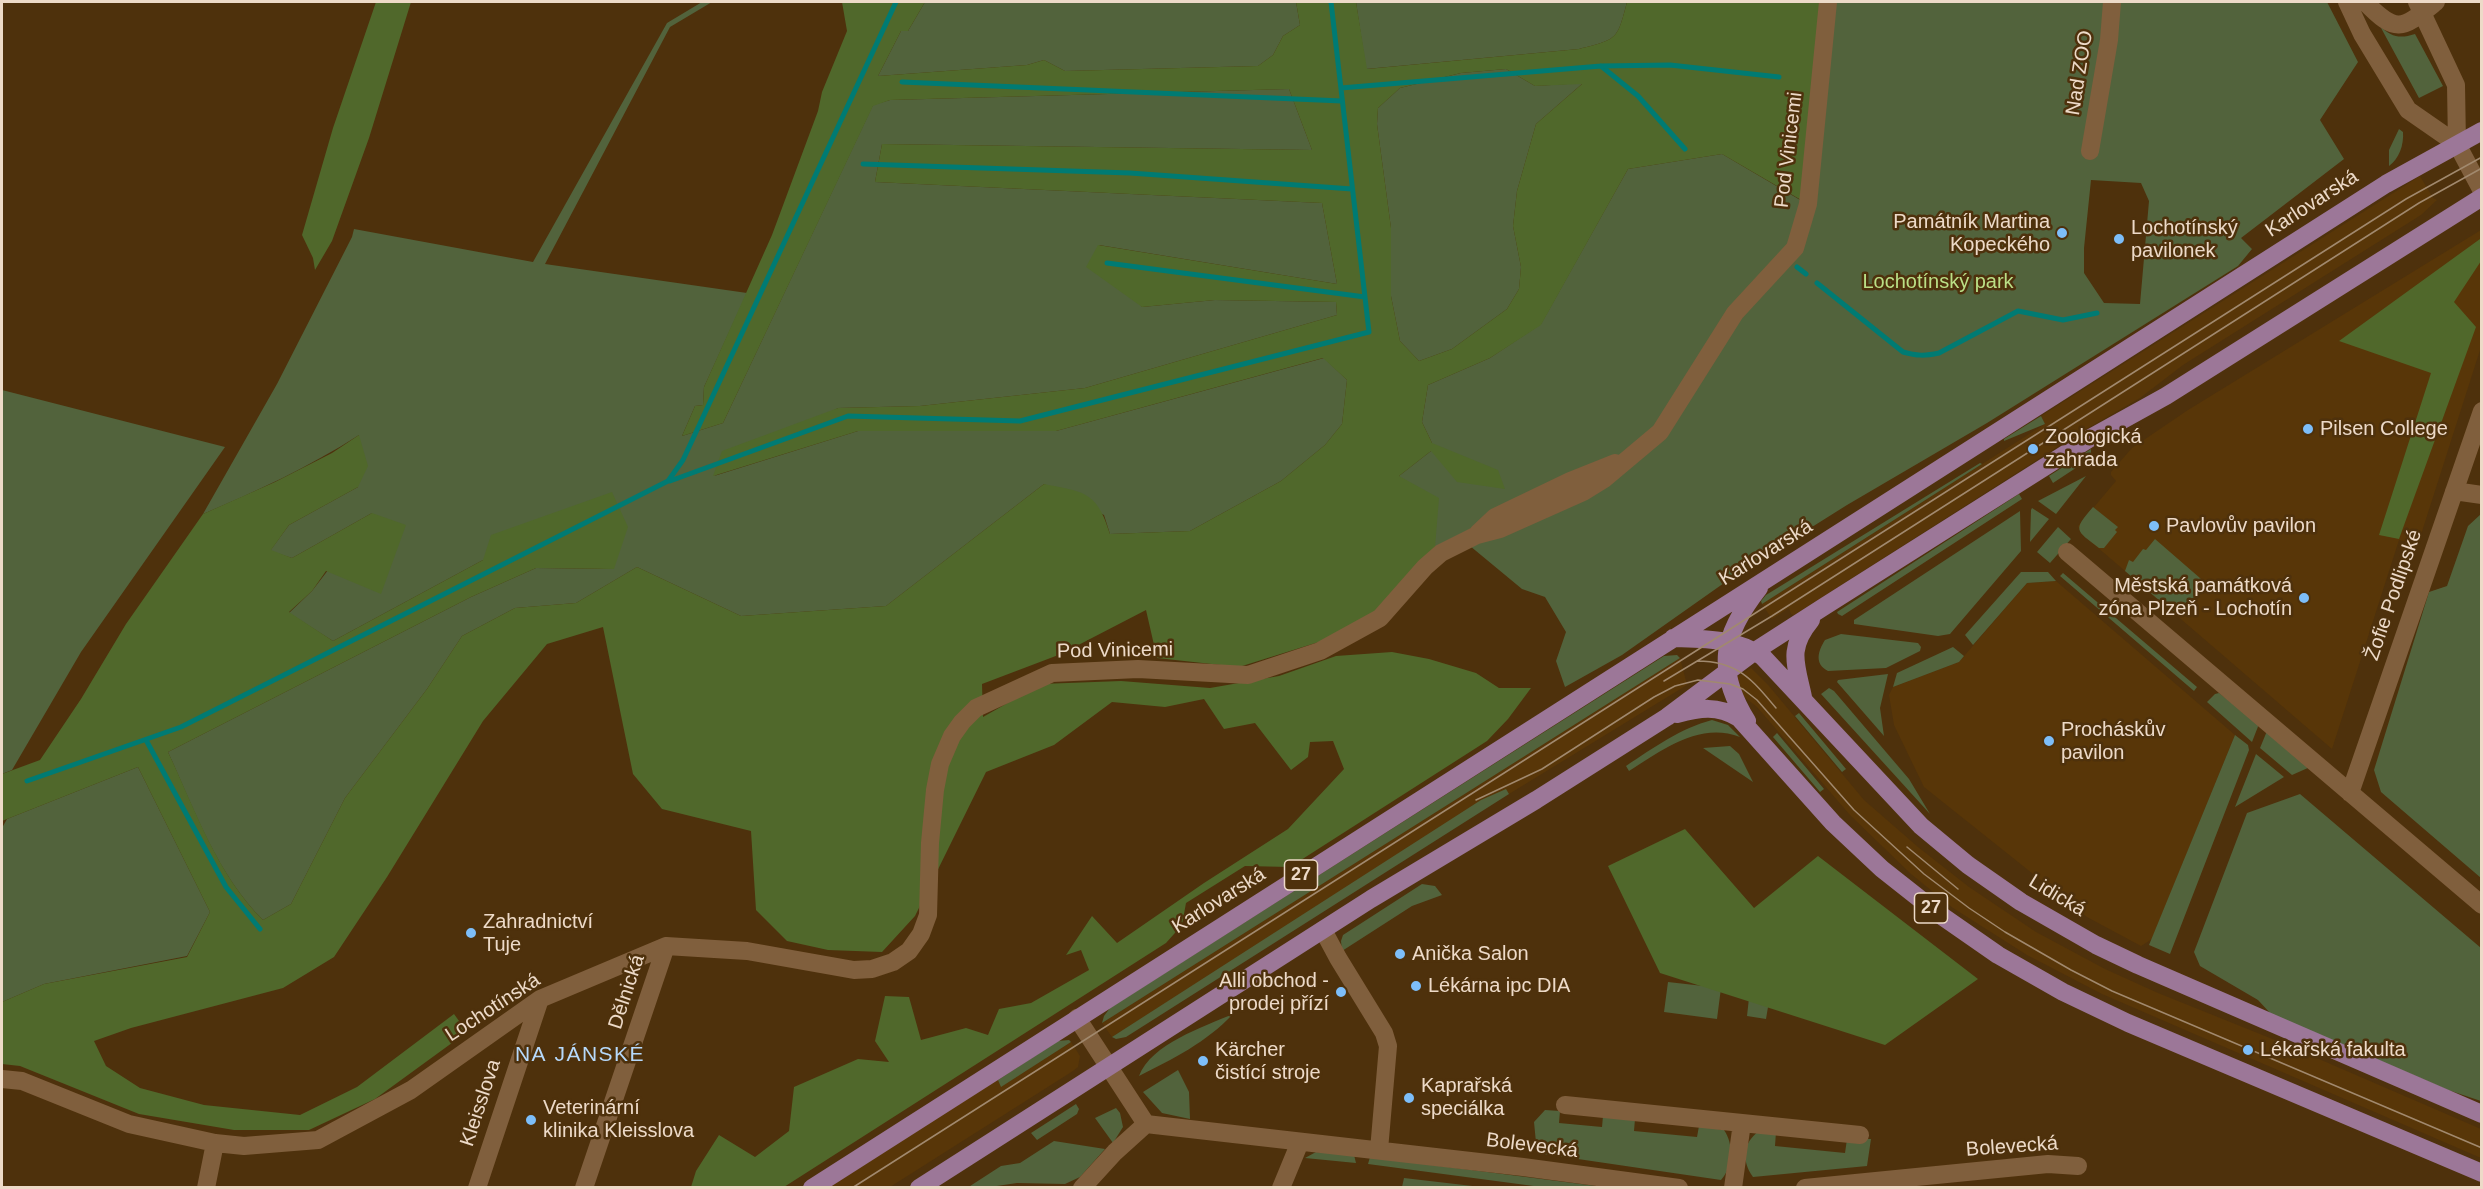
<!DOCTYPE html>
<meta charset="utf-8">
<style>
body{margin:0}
#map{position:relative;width:2483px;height:1189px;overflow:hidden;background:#4e310c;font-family:Arial,sans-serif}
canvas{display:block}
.frame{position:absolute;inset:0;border:3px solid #eddac8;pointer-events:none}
</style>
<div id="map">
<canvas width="2483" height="1189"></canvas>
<div class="frame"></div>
</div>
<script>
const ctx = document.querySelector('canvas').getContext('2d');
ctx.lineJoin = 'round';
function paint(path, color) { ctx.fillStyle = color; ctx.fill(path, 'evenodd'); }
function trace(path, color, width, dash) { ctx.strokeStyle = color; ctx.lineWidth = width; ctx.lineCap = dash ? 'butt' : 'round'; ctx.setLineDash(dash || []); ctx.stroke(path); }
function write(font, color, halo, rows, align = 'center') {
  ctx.font = font + ' Arial,sans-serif'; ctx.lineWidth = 5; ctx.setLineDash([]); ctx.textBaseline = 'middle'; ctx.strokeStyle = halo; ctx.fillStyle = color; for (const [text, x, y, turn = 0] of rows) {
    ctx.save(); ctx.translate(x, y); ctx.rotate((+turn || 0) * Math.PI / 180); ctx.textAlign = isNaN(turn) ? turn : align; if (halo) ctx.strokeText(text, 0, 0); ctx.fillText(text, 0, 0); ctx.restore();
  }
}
paint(new Path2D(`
 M2420,176L2433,198L2437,200L2421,215L2183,365L2140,398L2076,435L1794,615L1791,614L1789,608L1772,619L1762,604L2045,424L2041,416Z
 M2481,230V347L2418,544L2399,540L2332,749L2082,534L2078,526L2116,481L2111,475V472L2132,448L2188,410Z
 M2056,581L2235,735L2152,939L2141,946L2087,917L1924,787L1894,725L1889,695L1893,687L1959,662L2027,583Z
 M1680,658L1687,685L1509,794L1506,790L1112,1037L1102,1023Z
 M1751,668L1769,686L1864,800L1918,847L1969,887L2036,932L2105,969L2158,993L2275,1040L2481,1129V1158L2102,994L2027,955L1953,908L1911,874L1850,815L1757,707L1743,696L1732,680Z
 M1071,1042L1080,1056L1078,1067L1073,1071L890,1187L828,1188L998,1079L1002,1086Z`), '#583608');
paint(new Path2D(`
 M702,2H712L670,27L545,264L747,293L704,387L703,405L695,406L682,436L723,423L873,105L890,100L1289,89L1312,150L882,144L875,182L1322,203L1337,284L1099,245L1142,307L1215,300L1336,302L1337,315L1085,388L920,406L838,408L714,476L858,431H1056L1324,358L1347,380L1342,424L1325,445L1281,481L1190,531L1110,534L1104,515L1044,484L886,606L741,616L637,567L576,603L515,608L462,636L427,689L345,798L291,904L263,920C217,874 195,811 168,752L471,597L536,568L614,569L483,560L333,641L289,613L312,591L372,513L292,558L270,551L289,525L358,487L359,435C309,467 257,491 203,514L277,384L352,237L354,229L533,262L667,23Z
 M925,2H1296L1300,25L1283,36L1273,55L1258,66L1065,71L1044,60L1027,65L878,76L901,31H908Z
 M1356,2H1627C1617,40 1618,39 1579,49L1366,69Z
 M1828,2H2327L2358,62L2320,120L2344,159L2241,238L2252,249L2238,266L1987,423L1847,505L1734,576L1622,655L1565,687L1556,661L1566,632L1545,597L1522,589L1464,541L1435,547L1399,476L1431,451L1432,443L1422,422L1428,385L1490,358L1541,324L1628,169L1722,154L1807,204ZM2091,180L2141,183L2149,201L2140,304L2104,303L2084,273V248Z
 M2380,26C2391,37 2400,39 2415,34L2443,86L2419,98Z
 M1506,69L1535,86L1583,83L1536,124L1517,191L1513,226L1521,267L1519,289L1507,309L1452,349L1419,361L1400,341L1391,296V228L1377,124L1378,108L1400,88L1461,73Z
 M2399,129L2403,132C2404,145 2399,159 2389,166V150Z
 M2,390L225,447L81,652L12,770L2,774Z
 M2041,416L2045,424L2004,441V439Z
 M2091,449V458L2053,483L2049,476Z
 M1980,463L1982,464L1762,604L1761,601L1766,595Z
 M2086,476L2056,514L2038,501Z
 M2019,494L2022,499L1842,616L1838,614L1837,612Z
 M2093,507L2118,527L2115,530L2117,532L2104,548H2099C2076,530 2072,531 2093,507Z
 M2032,508L2049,519L2030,542L2031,510Z
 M2020,511L2021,551L1950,634L1938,636L1854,624V620Z
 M2481,514V878L2381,792L2374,770L2429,592L2447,586L2468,526Z
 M2058,527L2071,539L2050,563L2037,552Z
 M2155,539L2208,585L2187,607L2183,605L2175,614L2125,571L2129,560L2133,562L2143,549L2146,550Z
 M2021,572H2048L2056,581L2027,583L1973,645L1965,635Z
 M2063,573L2197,687L2194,691L2060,576Z
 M1841,634L1918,643L1921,647L1920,651L1886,668L1828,671C1814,664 1818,651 1825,640Z
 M1953,647L1964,656L1959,662L1893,687L1897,673Z
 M1677,655L1680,658L1102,1023L1104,1016L1110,1008L1664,656Z
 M1888,674L1880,708L1884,736L1837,682L1838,680Z
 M1829,688L1834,691L1909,779L1930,814L1821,694Z
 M2219,693L2259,724L2252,742L2207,702L2215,694Z
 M1799,713L1846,769L1842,772L1795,716Z
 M1712,720L1728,725L1740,737C1699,721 1661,751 1629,771L1626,766C1653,748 1681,728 1712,720Z
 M2267,731L2310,767L2292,775L2260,748Z
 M1777,733L1824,789L1820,792L1773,737Z
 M2235,735L2248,745L2249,750L2170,954L2149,945Z
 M1730,746L1739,754L1753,782L1703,748Z
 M2256,754L2284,777L2235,807Z
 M138,767L210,912L187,956L44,984L2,1002V828L7,819Z
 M1506,789L1509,794L1126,1037L1116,1039L1112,1037L1481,800Z
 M2300,794L2481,948V1101L2448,1090L2271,1014L2258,1000L2200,966L2194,952L2247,813Z
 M1422,884L1435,886L1442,895L1412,906L1342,951L1341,941L1343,935Z
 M1668,982L1721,988L1717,1019L1664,1012Z
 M1749,998L1769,1001L1766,1019L1747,1016Z
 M1233,1014C1207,1042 1173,1059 1139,1076C1151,1044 1203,1027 1233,1014Z
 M1069,1040L1071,1042L1001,1087L998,1080L1058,1041Z
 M1178,1070L1189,1092L1190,1119L1162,1113L1143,1092Z
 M1076,1104L1079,1109L1077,1114L1037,1140L1031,1133Z
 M1116,1108L1120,1113L1123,1127L1113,1143L1095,1118Z
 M1545,1110L1560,1111L1559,1123L1602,1127L1603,1116L1635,1119L1634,1131L1697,1137L1699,1126L1724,1130C1734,1144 1733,1167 1721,1180L1537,1153L1534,1122Z
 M1759,1131L1776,1132L1775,1146L1845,1153L1847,1139H1871L1867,1166L1753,1177C1741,1160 1743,1143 1759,1131Z
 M1054,1141L1105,1149L1080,1177L1065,1184L1017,1183L990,1187L967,1188L1001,1166L1020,1163Z
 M1316,1152L1354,1155L1356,1163L1305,1158Z
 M1370,1157L1604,1187H1541L1368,1164Z
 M1404,1178L1481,1187H1402Z`), '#52633c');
paint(new Path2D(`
 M376,2H411L369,138L332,241L315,270L313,258L302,235L333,128Z
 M842,2H925L908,31H901L878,76L1027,65L1044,60L1065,71L1258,66L1273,55L1283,36L1300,25L1296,2H1356L1367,69L1579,49C1618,39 1617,40 1627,2H1828L1808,204L1722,154L1628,169L1541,325L1490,358L1428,385L1422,422L1432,443L1498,470L1505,489L1457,482L1431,451L1399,476L1439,498L1435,547L1374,613L1322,641L1239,667L1157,658L1146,610L1061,654L982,684L983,717L1041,684L1121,681L1210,688L1279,676L1336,656L1392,652L1429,659L1476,673L1499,688H1531L1508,719L1487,741L1290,867L1245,866L1186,903L1182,925L1166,943L784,1187H691L696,1171L719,1135L755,1157L789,1131L794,1087L858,1059L889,1062L875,1041L885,996L909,997L921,1040L966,1028L988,1035L999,1009L1031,1003L1089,970L1081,950L1066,955L1092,916L1117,943L1204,883L1288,829L1344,769L1333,741L1310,742L1308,757L1291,770L1255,723L1224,729L1204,699L1165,707L1112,702L1054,745L986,772L915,916L882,952L828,950L787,941L756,910L751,831L662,809L633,774L603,627L547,644L483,721L387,877L334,957L283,988L131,1028L94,1041L106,1066L140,1088L204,1105L300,1115L357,1087L454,1014L467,1032L375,1099L309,1130H234L139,1114L20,1066L2,1064V1002L44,984L187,957L210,912L138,767L2,821V774L40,760L81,699L126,624L203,514L275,482L332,453L359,435L368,466L358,487L289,525L271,550L292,558L372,513L406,525L381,594L326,571L312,591L289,612L333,641L483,560L491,535L612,492L628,527L614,569L536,568L471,597L168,752C196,811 217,874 263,920L291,904L345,798L427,689L462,636L515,608L576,603L637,567L741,616L886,606L1044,484C1084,492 1097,491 1110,534L1190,531L1281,481L1325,445L1342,424L1347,380L1323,358L1056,431H858L713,476L722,451L838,408L920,406L1085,388L1337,315L1336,302L1215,300L1142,307L1086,267L1098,245L1337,284L1322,203L875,182L882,144L1312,150L1289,89L890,100L873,106L723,423L682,436L695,406L703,405L704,387L772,235L818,111L822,92L847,31ZM1506,69L1535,86L1582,84L1536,124L1517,191L1513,226L1521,267L1519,289L1507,309L1452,349L1419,361L1400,341L1391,296V228L1377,124L1378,108L1400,88L1461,73Z
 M2480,239L2481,261L2454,302L2476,327L2399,539L2379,535L2431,373L2339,341Z
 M1685,829L1754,908L1818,856L1978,979L1885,1045L1660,973L1608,866Z`), '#50682b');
trace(new Path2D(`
 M1601,66L1638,96L1685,149
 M902,82L1342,101
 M1341,88L1601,66L1670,65L1779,77
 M863,164L1130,173L1352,189
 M1107,263L1365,297
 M1797,267L1806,274
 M1817,283L1903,352C1917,356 1925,356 1939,353L2018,311L2063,320L2097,313
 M670,481L848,416L1020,421L1369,332L1331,2
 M146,740L226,887L260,929
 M27,781L181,727L668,481L683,460L896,2`), '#007b73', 5);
trace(new Path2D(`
 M2347,2L2362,34L2408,110L2457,144L2482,191
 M2365,2C2397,35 2402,29 2436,2
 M2417,2L2456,85L2457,144
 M2090,151L2109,40L2112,2
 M2454,491L2482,495
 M1478,533L1495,517L1570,481L1615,463
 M2067,552L2482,905
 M2350,793L2482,411
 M1323,930L1338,958L1384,1033L1388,1046L1379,1150
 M1077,1018L1146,1124
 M2,1079L22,1081L129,1124L215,1143L244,1146L318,1140L411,1090L540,999L666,946L747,951L854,970L872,969L893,962L909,951L921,934L928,915L930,843L935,790L940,764L952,736L962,722L976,708L1052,673L1138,669L1248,675L1320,651L1380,618L1425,567L1441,553L1477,535L1500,529L1583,492L1604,479L1660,432L1735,313L1795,248L1808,204L1828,2
 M1565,1105L1742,1123
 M206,1188L215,1143
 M477,1188L540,999
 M584,1188L666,946
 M1082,1188L1115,1152L1146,1124L1523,1167L1679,1188
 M1281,1188L1300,1142
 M1733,1188L1742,1123L1860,1135
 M1805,1188L2048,1164L2078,1166`), '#805f3d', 18);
trace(new Path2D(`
 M1673,638C1705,639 1736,638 1763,657L1921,826L1968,865L2021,902L2096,945L2138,965L2482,1114
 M1803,697C1796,664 1787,649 1811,620
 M1677,714C1700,708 1717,705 1739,718L1833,823L1882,869L1939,914L1998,955L2063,992L2128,1023L2482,1173
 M1747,721C1715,669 1722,635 1759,588
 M812,1188L2386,184L2482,131
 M919,1188L1371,899L1536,800L1667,717L1755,651L1825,606L2092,437L2166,396L2482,197`), '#9c7798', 18);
trace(new Path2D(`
 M1697,661C1737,661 1752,679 1776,708
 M1664,681L1772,616L2419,203L2482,168
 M1476,800L1542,769L1654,697L1675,686L1698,680L1730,684L1743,689L1757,700L1854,810L1924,874L1969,908L2005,932L2071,970L2112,991L2482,1148
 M1907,847L1958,889
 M852,1188L2406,199L2482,157`), '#a1896e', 1.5);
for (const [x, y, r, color] of [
 [2062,233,6,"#7dbef9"],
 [2119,239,6,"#7dbef9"],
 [2308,429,6,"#7dbef9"],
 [2033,449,6,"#7dbef9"],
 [2154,526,6,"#7dbef9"],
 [2304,598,6,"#7dbef9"],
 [2049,741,6,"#7dbef9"],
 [471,933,6,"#7dbef9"],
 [1400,954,6,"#7dbef9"],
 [1416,986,6,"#7dbef9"],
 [1341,992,6,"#7dbef9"],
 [2248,1050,6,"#7dbef9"],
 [1203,1061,6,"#7dbef9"],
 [1409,1098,6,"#7dbef9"],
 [531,1120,6,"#7dbef9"]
]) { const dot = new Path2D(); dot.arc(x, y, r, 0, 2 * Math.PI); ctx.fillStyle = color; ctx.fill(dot); trace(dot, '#4e310c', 2); }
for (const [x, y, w] of [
 [1301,875,33],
 [1931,908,33]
]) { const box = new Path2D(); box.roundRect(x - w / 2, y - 15, w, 30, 4.5); ctx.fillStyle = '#4e310c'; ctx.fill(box); trace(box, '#eddac8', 1.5); }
write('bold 18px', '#eddac8', null, [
 ["27",1301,875],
 ["27",1931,908]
]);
write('20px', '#eddac8', '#4e310c', [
 ["Nad ZOO",2080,73,-81],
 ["Pod Vinicemi",1789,150,-83],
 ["Karlovarská",2312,204,-33],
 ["Karlovarská",1766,553,-32],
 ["Žofie Podlipské",2394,595,-71],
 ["Pod Vinicemi",1115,651,-1],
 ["Lidická",2057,896,31],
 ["Karlovarská",1219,901,-32],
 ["Dělnická",627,992,-72],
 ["Lochotínská",493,1008,-33],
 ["Kleisslova",481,1103,-72],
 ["Bolevecká",1532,1146,7],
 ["Bolevecká",2012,1147,-4]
]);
write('20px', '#eddac8', '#4e310c', [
 ["Památník Martina",2050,222,"right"],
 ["Kopeckého",2050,245,"right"],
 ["Lochotínský",2131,228],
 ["pavilonek",2131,251],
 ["Pilsen College",2320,429],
 ["Zoologická",2045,437],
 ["zahrada",2045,460],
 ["Pavlovův pavilon",2166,526],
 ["Městská památková",2292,586,"right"],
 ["zóna Plzeň - Lochotín",2292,609,"right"],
 ["Procháskův",2061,730],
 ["pavilon",2061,753],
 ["Zahradnictví",483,922],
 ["Tuje",483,945],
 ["Anička Salon",1412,954],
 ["Alli obchod -",1329,981,"right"],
 ["prodej přízí",1329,1004,"right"],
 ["Lékárna ipc DIA",1428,986],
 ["Kärcher",1215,1050],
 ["čistící stroje",1215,1073],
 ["Lékařská fakulta",2260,1050],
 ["Kaprařská",1421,1086],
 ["speciálka",1421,1109],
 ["Veterinární",543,1108],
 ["klinika Kleisslova",543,1131]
], 'left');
write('20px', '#badf86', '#4e310c', [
 ["Lochotínský park",1938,282]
]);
ctx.letterSpacing = '1.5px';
write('21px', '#b6d9fb', '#4e310c', [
 ["NA JÁNSKÉ",580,1055]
]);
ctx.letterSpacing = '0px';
</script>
